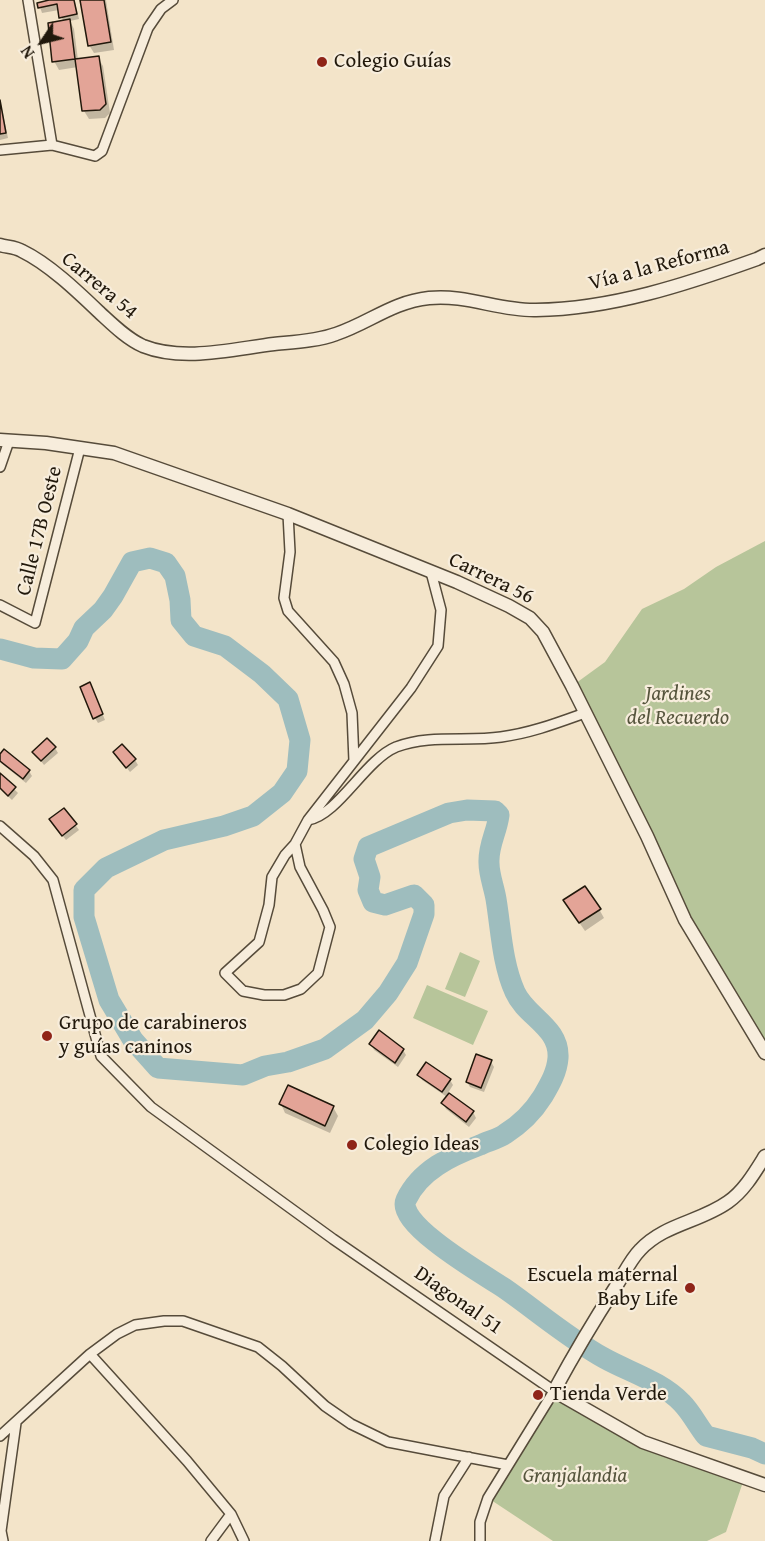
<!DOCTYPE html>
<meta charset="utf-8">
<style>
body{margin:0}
#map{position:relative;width:765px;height:1541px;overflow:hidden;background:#f3e4c9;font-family:"Gentium Book Plus",serif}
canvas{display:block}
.north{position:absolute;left:12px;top:12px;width:60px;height:60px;-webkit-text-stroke:4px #f7eddc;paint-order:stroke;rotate:235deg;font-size:16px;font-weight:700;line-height:24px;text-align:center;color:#21180b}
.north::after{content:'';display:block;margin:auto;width:21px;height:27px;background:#21180b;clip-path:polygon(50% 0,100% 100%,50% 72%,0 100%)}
</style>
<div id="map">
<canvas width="765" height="1541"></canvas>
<div class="north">N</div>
</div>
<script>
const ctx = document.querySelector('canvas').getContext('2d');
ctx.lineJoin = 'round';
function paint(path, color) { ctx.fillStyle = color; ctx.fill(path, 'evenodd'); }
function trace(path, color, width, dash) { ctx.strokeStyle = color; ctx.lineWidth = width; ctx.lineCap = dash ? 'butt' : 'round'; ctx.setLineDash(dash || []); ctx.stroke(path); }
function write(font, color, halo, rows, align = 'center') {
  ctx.font = font + ' "Gentium Book Plus",serif'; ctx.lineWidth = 4.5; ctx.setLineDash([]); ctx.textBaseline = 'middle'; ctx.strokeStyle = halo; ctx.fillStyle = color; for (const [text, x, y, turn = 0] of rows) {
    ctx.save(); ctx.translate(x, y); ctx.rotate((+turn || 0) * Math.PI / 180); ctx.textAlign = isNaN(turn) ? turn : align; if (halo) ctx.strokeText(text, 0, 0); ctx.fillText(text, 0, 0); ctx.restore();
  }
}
paint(new Path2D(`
 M765,541V1053L724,987L572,686L605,662L642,609L684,589L716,567Z
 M460,952L480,961L465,997L445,989Z
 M427,985L488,1011L473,1045L413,1018Z
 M554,1391L626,1434L744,1479L726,1532L707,1541H553L488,1498Z`), '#b7c59a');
paint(new Path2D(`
 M56,0H74L75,2L79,19L70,21L74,29L78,60L98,58L103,66L110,113L105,118L89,119L84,111L78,67L59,70L54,61L63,21L59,10L42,13L39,4Z
 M82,0H106L114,50L94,53L89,45Z
 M0,99L8,138L0,140Z
 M92,689L105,720L98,723L95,718Z
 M55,748L58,753L44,765L34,752Z
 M115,753L135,760L138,765L130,772Z
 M0,756L29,771L32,776L26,783L1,763Z
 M0,775L18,793L12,800L0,789Z
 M64,810L79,830L66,840L54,825Z
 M570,909H599L604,918L585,931Z
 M371,1044L403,1050L406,1055L398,1067L374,1050Z
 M491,1062L494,1067L484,1092L470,1087L467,1082Z
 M419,1075L450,1080L453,1085L448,1093L473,1112L476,1118L469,1127L446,1109L443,1103L447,1097L422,1080Z
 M281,1104L333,1107L338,1116L330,1133L285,1113Z`), '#0003');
trace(new Path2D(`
 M0,649L34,658L62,659L78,641L84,628L103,610L113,596L132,562L150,558L166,563L175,576L180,600L181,620L194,636L225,646L262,674L288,699L300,740L297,771L282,793L253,816L224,826L164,840L106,868L84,890V917L109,1000L133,1040L158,1068L243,1075L265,1066L288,1062L325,1049L365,1020L388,993L407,963L424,914V905L414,895L385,905L373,902L368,890L370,877L364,859L368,847L449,813L467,810L495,811L499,815C497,832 488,845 489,863C489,875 494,887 496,899C501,929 502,963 515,992C526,1017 560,1027 558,1058C557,1072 550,1084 543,1096C533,1112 521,1124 505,1134C498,1139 488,1141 480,1145C451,1156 420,1170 406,1200C395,1224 486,1276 504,1288C537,1311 568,1338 604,1358C629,1372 661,1381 682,1403C691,1412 698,1426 706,1436L752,1448L765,1454`), '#9ebdbe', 21);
const building = new Path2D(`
 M49,0H74L77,14L59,18L57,4L38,8L37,3Z
 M80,0H104L111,42L88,46Z
 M70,19L75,59L52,62L48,23Z
 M99,56L106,104L100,110L82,111L75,59Z
 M0,100L6,133L0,134Z
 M90,682L103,714L93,719L80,687Z
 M47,738L56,747L41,761L32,752Z
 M122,744L136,759L126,768L113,752Z
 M4,749L30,770L23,779L0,761V754Z
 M0,773L16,787L8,796L0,788Z
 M64,808L77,824L62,836L49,819Z
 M585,886L601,909L579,923L563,900Z
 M379,1030L404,1049L395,1063L369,1044Z
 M476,1054L492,1060L481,1088L466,1082Z
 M426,1062L451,1079L442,1092L417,1075Z
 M288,1085L334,1106L325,1126L279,1104Z
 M449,1093L474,1111L466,1122L441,1103Z`);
paint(building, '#e3a497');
trace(building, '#21180b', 1.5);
const minor = new Path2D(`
 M28,0L52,145
 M0,150L52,145L95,156L102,151L148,28L161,9L173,0
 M0,467L9,441
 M288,514L290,552L284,598L288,611L334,662L344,684L352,713L354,761
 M0,605L35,623L80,448
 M308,820C338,815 365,760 396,747C430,734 467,742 501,737C531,733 557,723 585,713
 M0,826L34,856L53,880L101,1056L151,1107L333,1239L554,1391L488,1498L480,1522V1541
 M295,844L300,867L323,910L330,927L318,973L301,989L284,995H264L243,991L225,973L259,942L269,905L272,877L285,855L295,844L308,820L411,688L438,646L441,610L431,572
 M90,1354L187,1461L231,1514L244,1541
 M0,1436L90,1354L117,1334L135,1325L164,1321H183L258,1347L282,1366L325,1406L351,1424L388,1442L508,1465
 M3,1541L1,1531L16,1423
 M211,1541L231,1514
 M435,1541L444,1496L469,1457`);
const tertiary = new Path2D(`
 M0,245C7,247 16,247 22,251C49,264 78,292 100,313C112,324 127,339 143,346C183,362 233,349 274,344C294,342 317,341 336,334C369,323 392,302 429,298C466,294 500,311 536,310C612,309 687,284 757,259L765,255
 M0,440L46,443L114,453L288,514L457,582L509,606L530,618L543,632L572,686L647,836L685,920L765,1053
 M765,1156C755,1172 744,1191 728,1202C700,1222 664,1224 640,1250C630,1260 623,1276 615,1288C593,1322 573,1356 554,1391L643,1442L765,1485`);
trace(minor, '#564b3a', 12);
trace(tertiary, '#564b3a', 15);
trace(minor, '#f7eddc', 9);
trace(tertiary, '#f7eddc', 12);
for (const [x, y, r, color] of [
 [322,62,6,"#8f2418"],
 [47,1036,6,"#8f2418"],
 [352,1145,6,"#8f2418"],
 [690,1288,6,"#8f2418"],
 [538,1395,6,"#8f2418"]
]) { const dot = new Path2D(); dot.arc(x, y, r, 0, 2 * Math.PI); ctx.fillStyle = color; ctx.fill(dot); trace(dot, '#f7eddc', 2); }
write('21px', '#21180b', '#f7eddc', [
 ["Colegio Guías",334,62],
 ["Grupo de carabineros",59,1024],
 ["y guías caninos",59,1048],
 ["Colegio Ideas",364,1145],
 ["Escuela maternal",678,1276,"right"],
 ["Baby Life",678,1300,"right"],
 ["Tienda Verde",550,1395]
], 'left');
write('21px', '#21180b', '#f7eddc', [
 ["Vía a la Reforma",659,266,-15],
 ["Carrera 54",99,286,40],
 ["Calle 17B Oeste",40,531,-76],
 ["Carrera 56",491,579,26],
 ["Diagonal 51",458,1301,35]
]);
write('italic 21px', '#56553d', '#f7eddc', [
 ["Jardines",678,695],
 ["del Recuerdo",678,719],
 ["Granjalandia",575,1477]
]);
</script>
